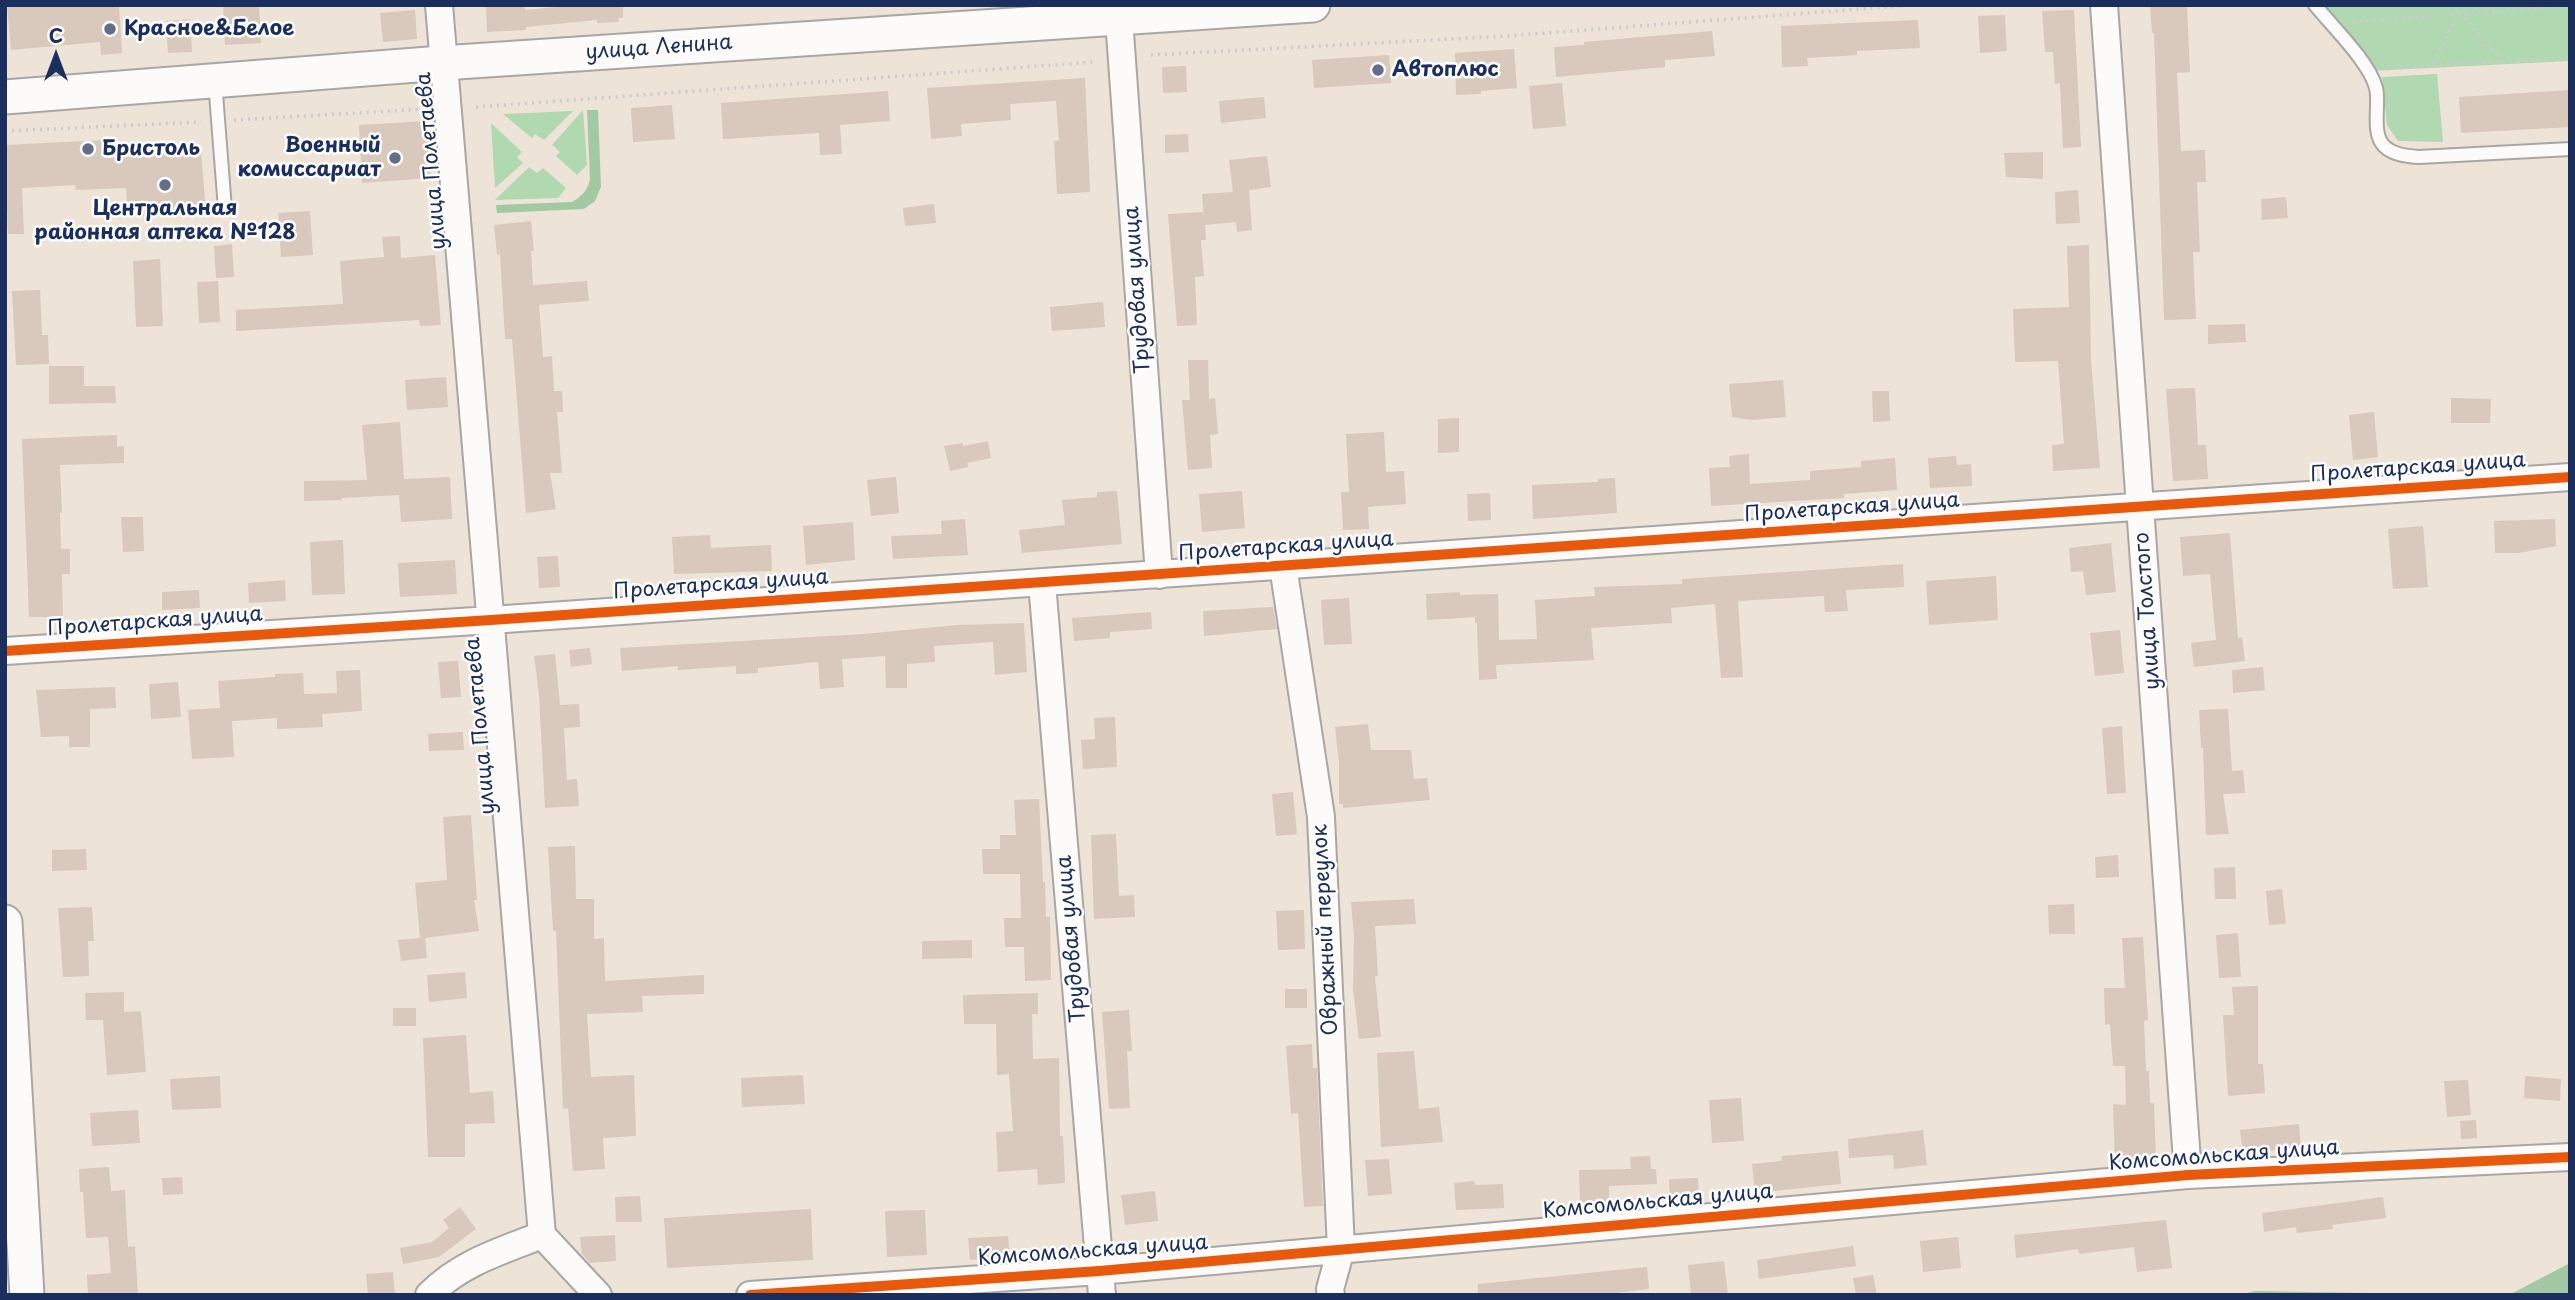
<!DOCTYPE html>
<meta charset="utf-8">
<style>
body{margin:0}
#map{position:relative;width:2575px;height:1300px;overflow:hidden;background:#ede3d6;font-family:"Playpen Sans",sans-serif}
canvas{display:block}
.frame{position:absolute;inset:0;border:7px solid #1b2f5e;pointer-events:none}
.north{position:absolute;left:21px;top:21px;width:70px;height:70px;-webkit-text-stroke:5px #fff;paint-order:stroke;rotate:0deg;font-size:19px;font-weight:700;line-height:28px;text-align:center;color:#1b2f5e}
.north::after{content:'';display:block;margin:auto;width:24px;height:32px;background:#1b2f5e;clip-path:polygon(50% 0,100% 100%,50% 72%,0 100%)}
</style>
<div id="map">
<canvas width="2575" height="1300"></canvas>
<div class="frame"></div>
<div class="north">С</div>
</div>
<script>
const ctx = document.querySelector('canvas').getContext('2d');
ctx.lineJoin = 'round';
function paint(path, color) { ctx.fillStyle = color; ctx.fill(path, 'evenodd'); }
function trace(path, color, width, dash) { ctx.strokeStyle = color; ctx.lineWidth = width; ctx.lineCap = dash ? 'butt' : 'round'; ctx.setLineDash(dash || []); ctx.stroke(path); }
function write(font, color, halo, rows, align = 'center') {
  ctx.font = font + ' "Playpen Sans",sans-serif'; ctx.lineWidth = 5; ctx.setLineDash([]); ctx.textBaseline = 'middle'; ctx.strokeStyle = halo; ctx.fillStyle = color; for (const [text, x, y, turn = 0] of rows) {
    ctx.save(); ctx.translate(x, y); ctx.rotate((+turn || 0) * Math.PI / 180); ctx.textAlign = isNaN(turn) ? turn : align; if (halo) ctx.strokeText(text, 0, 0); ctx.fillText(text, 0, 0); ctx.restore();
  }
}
paint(new Path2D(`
 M2315,5H2570V61L2369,71Z
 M2437,74L2443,142L2398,141L2387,125L2382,77Z
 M583,110L587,165L577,175L556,156L560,152L552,145Z
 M573,111L544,140L535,134L532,138L503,114Z
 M491,123L522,152L517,157L523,163L495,188Z
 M529,167L537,173L543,168L566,188L558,198L495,200Z`), '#b0d9b1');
paint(new Path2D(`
 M587,110H598L601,187L595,201L584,209L497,213L496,205L572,202C582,196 588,190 590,179Z
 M2570,1263V1295H2509Z
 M2254,1291L2486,1295H2241Z`), '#a3c8a4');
paint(new Path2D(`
 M7,5H119L122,53L101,55L100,42L11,50Z
 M223,5H259L261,43L225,45Z
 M486,5H525V10L577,5H623V18H618L619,22L597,23V20L526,27V30L487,32Z
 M2150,5H2187L2190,72L2177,73L2181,151L2205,150L2206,182H2197L2200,252H2193L2196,319L2164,320L2154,33H2152Z
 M415,10L417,39L383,42L380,13Z
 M2074,10L2081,147L2063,148L2060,83L2055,84L2053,52H2045L2042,11Z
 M2005,15L2007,51L1980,53L1978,16Z
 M190,19L192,52L168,53L166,21Z
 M1918,20L1920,48L1857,51V55L1807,58L1808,66L1782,67L1781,26Z
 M1712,31L1715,56L1665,60V67L1556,77L1554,47L1584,45V42Z
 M1514,49L1517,88L1481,91V94L1456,95L1455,53Z
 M1389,55L1391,83L1314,88L1312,60Z
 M1186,66L1187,92L1163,93L1162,67Z
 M1085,78L1090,192L1057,194L1054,141H1059L1056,101L1010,104L1011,120L961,124L962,136L931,139L927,88Z
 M1562,83L1566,126L1533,129L1529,86Z
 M2570,90V127L2461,133L2459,97Z
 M888,91L890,121L840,125L842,154L820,155L819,133L723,139L721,103Z
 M1264,97L1266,118L1221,123L1219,101Z
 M672,105L675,139L633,142L631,108Z
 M427,121L431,178L362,183L359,125Z
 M1188,134L1189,152L1165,153V135Z
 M105,140L106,158L201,152L206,212L128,217L126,188L76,190L75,185L22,188L24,234H8L5,145Z
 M2043,152V179L2006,177L2004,153Z
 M1267,156L1271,187L1249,190L1252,230L1237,232L1236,222L1205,225L1206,240H1201L1204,276L1195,277L1197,325L1177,326L1168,214L1204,212V218L1202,194L1233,192L1229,160Z
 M2078,190L2080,223L2056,224L2055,192Z
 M2286,197L2288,218L2262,220L2261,199Z
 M934,204L936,223L905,226L903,208Z
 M310,211L313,255L281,257L278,213Z
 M531,221L534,251H531L533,285L587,281L589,301L539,305L543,357L552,356L554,391H562L563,412H557L562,473H550L556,509L526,513L512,339H505L500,254L497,255L494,225Z
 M400,236L401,258L435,255L441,325L420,326L419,320L236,331V310L343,304L340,261L384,257L382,237Z
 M232,244L234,277L216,278L214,246Z
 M2089,245L2091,360L2100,468L2053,471L2052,445L2064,444L2058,361L2015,362L2013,309L2069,307L2067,246Z
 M160,259L163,326L136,327L133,261Z
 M218,281L220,322L199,323L197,282Z
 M40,290L42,335H48L49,364L16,365L12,291Z
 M1103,302L1105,327L1052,331L1050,307Z
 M2245,324L2246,342L2208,344V325Z
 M1188,360H1208L1209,399L1215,398L1218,434L1210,435L1212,468L1188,470L1182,400H1190Z
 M49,366H84V386H115L116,403L49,404Z
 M446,377L448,407L407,410L405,380Z
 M1783,380L1786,417L1751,420L1732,417L1729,384Z
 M2195,388L2198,445H2206L2208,479L2173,481L2166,389Z
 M1872,391H1889L1890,421L1873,422Z
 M2451,398L2491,399L2490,423H2451Z
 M2374,412L2378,457L2353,460L2349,415Z
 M1459,418V452L1438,453V419Z
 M400,422L404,479L450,477L452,519L401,522L399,495L342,498V500L304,501V481L367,480L362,425Z
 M1384,432L1386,472L1404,471L1406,504L1368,507L1369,529L1343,530L1341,492H1349L1346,434Z
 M117,435V447L124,446V463L60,465L62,513H60L61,549H70V574H62L63,617H29L22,439Z
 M988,441L991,458L967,463L968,467L950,471L944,446L963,443V446Z
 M1749,454L1750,484L1810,480V471L1861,467V461L1895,458L1897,490L1844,494V498L1711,506L1709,468L1730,467L1729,456Z
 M1956,456L1957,465L1971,464L1972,486L1930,488L1928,458Z
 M896,477L899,513L871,516L867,480Z
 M1615,478L1617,513L1533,519L1532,485L1598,482V479Z
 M1117,491L1122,544L1022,553L1019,530L1065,525L1062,500L1097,497V492Z
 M1242,491L1245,528L1202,532L1199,494Z
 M1490,493L1491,520L1468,521L1467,494Z
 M121,517H143L144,551L123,552Z
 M965,519L968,555L893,559L891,536L942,534L941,521Z
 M2555,519L2556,546L2518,553H2495L2494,521Z
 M853,522L855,560L806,565L803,526Z
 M2423,526L2428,587L2393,589L2388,529Z
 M2230,533L2238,638L2242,637L2245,661L2194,667L2191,643L2216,640L2210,574L2183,576L2180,537Z
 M710,535L711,548L771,545L772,571L674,574L672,537Z
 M343,540L345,594L312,595L310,542Z
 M2111,543L2116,592L2086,595L2083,571L2071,572L2069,548Z
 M558,556L560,587L539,588L537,557Z
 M455,560L457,594L400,597L398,563Z
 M1903,564L1904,587L1846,590L1848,611L1825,612L1824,596L1738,601L1743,677L1721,678L1715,604L1671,608L1672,623L1591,628L1594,660L1496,665L1497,679L1479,680L1477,623H1475V617L1427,620L1426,594L1460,592V595L1498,594L1499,640L1537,639L1535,600L1595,596L1594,587L1682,584V579Z
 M1996,576L1998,620L1929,625L1926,581Z
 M285,580L286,601L249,603L248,583Z
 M199,590L200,608L162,610V592Z
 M1349,598L1352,644L1324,645L1321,600Z
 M1273,607L1277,629L1204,636L1203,611Z
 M1151,612L1152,629L1110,632V638L1074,641L1072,618Z
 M1024,623L1027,672L995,675L993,642L934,646L935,662L907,664V688H886L885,656L842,659L844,687L820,689L818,662L758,668V673L736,674V666L678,670V666L622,671L620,648L864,634L957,625Z
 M2120,630L2124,673L2095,676L2090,633Z
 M590,648L592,664L571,667L569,650Z
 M555,654L560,705L579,704L580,727L564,728L567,780L577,779L579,806L545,808L539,695L534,656Z
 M458,661L461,697L441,698L438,662Z
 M2263,667L2265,690L2233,693L2232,670Z
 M360,670L362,711L322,714L323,727L277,729V718L232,721L234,757L192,759L188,710L220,708L218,681L275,677V674L303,673L304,694L337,693L336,671Z
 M178,682L181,717L151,719L149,684Z
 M115,687L116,708L90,709V747H69V736L41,737L36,690Z
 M2228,709L2232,771L2243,770L2245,793L2223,794L2229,834L2206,835L2203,748H2201L2199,710Z
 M1115,717L1117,767L1083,769L1081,740L1095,739L1094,718Z
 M1368,724L1371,750H1411L1414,779L1427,778L1430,800L1343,808V804H1339V763L1335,727Z
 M2122,726L2126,793L2107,794L2102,728Z
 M463,732L464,750L429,751L428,734Z
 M1293,792L1297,834L1276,836L1272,794Z
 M1039,799L1043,882H1045L1046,917H1050L1051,980L1025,981L1024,947H1005L1004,918H1021L1020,874H983L982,849H1000V835H1016L1014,800Z
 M471,815L477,900H474L479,931L425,938L427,958L401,961L398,940L420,938L415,883L447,880L443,817Z
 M1116,834L1119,896L1134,895L1135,917L1094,919L1091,835Z
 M575,846L576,899H594V939L604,938L605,981L704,975V994L642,996L643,1012L587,1014L591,1077L634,1075L636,1136L603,1138L605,1169L573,1171L568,1108L563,1109L556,931H553L548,847Z
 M86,849L87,870L52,871V850Z
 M2118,855L2119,877L2096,878L2095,857Z
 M2235,867L2236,899H2215L2214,868Z
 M2282,889L2286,924L2269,925L2266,891Z
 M1414,899L1416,924L1375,926L1378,976H1375L1381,1037L1359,1039L1353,989L1354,938L1351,902Z
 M2074,904L2075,934H2049L2048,905Z
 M92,907L94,941H88L89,976L63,977L58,908Z
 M1304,910L1305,949L1278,950L1276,911Z
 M2238,933L2241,977L2219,978L2216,935Z
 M2143,937L2148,1020L2144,1021L2146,1071H2149L2150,1103H2154L2156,1162L2115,1165L2113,1104L2126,1105L2125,1066H2113L2110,1024L2105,1025L2104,988H2125L2122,938Z
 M972,940V958L922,959V941Z
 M465,972L467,998L429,1002L427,975Z
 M2258,986V1064H2263L2265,1093L2228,1096L2223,1015H2234L2232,987Z
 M1285,989H1307V1008H1285Z
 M124,992V1012L141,1011L146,1072L107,1075L103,1020H86L85,993Z
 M1038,993V1014H1032L1033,1059L1059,1058L1060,1136H1063L1065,1183L1038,1185L1037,1169L998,1172L996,1132L1013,1131L1009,1074L997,1075L996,1024H964L963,995Z
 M393,1008H416V1026H393Z
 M1129,1010L1132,1051H1127L1130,1108L1109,1109L1102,1012Z
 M466,1035L470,1093L493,1091L495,1123L465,1124V1157H428L423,1038Z
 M1312,1044L1313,1068H1317L1323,1206L1304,1207L1298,1113L1291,1114L1286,1046Z
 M1414,1051L1419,1109L1439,1107L1443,1142L1381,1147L1377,1053Z
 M803,1075L805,1104L742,1107L741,1078Z
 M220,1076L221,1108L172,1110L170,1079Z
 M2525,1076L2561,1079L2560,1101L2524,1098Z
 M2468,1080L2471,1115L2447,1117L2444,1081Z
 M1741,1098L1744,1141L1712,1143L1709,1100Z
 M138,1110L140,1143L92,1146L90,1113Z
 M2476,1120L2477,1138L2461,1139L2460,1121Z
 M2299,1124L2301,1148L2243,1153L2240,1130Z
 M1923,1130L1927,1165L1894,1169L1893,1155L1849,1158L1848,1139Z
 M1838,1151L1841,1184L1755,1193L1752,1164L1782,1161V1156Z
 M1650,1156L1651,1169H1656L1657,1184L1609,1186V1202H1580L1579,1170L1631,1169L1630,1157Z
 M1389,1159L1392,1194L1368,1196L1365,1160Z
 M109,1167L111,1191L125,1190L128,1247L135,1246L138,1295H88L87,1275L111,1273L108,1237L86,1238L83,1192H80L79,1169Z
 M182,1177L183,1194L163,1195L162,1178Z
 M1698,1178L1699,1199L1670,1200L1669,1179Z
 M1474,1181L1475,1185L1503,1184L1504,1208L1456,1210L1454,1183Z
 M1155,1191L1158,1221L1125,1225L1121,1195Z
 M640,1196L642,1222H616L615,1197Z
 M2383,1197L2386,1218L2332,1225L2333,1229L2297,1233L2296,1227L2264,1232L2262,1213Z
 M460,1207L476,1229L439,1257L403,1264L400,1248L432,1242L449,1228L443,1220Z
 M811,1209L813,1260L667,1268L664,1218Z
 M925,1210L927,1255L887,1257L885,1211Z
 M2166,1220L2172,1268L2137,1272L2134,1247L2079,1254L2078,1249L2016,1258L2014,1235Z
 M615,1235L616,1261L590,1263L582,1254L580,1237Z
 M1008,1236L1010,1257L970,1260L968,1238Z
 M1958,1237L1961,1268L1923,1272L1920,1241Z
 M1853,1246L1856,1266L1759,1279L1757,1260Z
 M1724,1261L1728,1295H1691L1688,1265Z
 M1647,1267L1649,1289L1597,1295H1478V1284Z
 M393,1272L395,1295H368L366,1274Z
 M1873,1275L1877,1295H1856L1853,1278Z`), '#d8c9bc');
const service = new Path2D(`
 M2315,5C2332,26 2370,63 2376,88C2380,104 2371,133 2384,146C2393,155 2407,156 2419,157L2570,149
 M215,81L225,209`);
const minor = new Path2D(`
 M439,5L542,1235
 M1118,5L1159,575
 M2104,5L2188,1175
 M1283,566L1321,817L1341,1249L1330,1289L1331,1295
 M1042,583L1102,1295
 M5,651L491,620L2570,477
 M542,1235L598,1295
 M429,1295C460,1263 501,1251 542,1235
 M750,1295L1099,1271L2188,1175L2570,1157`);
const tertiary = new Path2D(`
 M5,97L442,63L1313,5
 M5,922L27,1295`);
trace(service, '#a9a6a4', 16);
trace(minor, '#a9a6a4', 30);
trace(tertiary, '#a9a6a4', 37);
trace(new Path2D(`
 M2459,13L2502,60
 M2353,22L2570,6
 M1151,55L1507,36L1913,5
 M2433,65L2570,58
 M2386,69L2433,65L2459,13L2458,5
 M476,107L1094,62
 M234,120L425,109
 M5,131L201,122`), '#cdcbcc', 3.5, [2, 5]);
trace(service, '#fcfbf9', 12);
trace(minor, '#fcfbf9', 26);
trace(tertiary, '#fcfbf9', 33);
trace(new Path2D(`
 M5,651L491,620L2570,477
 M750,1295L1099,1271L2188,1175L2570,1157`), '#e8590c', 10);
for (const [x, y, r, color] of [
 [110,29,7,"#646e88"],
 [1378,70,7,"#646e88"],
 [88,149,7,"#646e88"],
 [395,158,7,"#646e88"],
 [165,185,7,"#646e88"]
]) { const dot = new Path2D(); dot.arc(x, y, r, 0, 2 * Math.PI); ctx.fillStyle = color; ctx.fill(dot); trace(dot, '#fff', 2.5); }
write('bold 21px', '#1b2f5e', '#fff', [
 ["Красное&Белое",124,29],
 ["Автоплюс",1392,70],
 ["Военный",381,146,"right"],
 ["комиссариат",381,170,"right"],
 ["Бристоль",102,149],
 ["Центральная",165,209,"center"],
 ["районная аптека №128",165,233,"center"]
], 'left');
write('21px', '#1b2f5e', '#fff', [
 ["улица Ленина",659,48,-4],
 ["улица Полетаева",432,161,-95],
 ["Трудовая улица",1138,290,-94],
 ["Пролетарская улица",2418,468,-4],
 ["Пролетарская улица",1852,508,-4],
 ["Пролетарская улица",1286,547,-4],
 ["Пролетарская улица",721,585,-4],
 ["улица Толстого",2148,611,-94],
 ["Пролетарская улица",155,622,-4],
 ["улица Полетаева",481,726,-95],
 ["Овражный переулок",1326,930,-93],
 ["Трудовая улица",1072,939,-95],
 ["Комсомольская улица",2224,1156,-4],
 ["Комсомольская улица",1658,1202,-5],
 ["Комсомольская улица",1093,1251,-4]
]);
</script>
